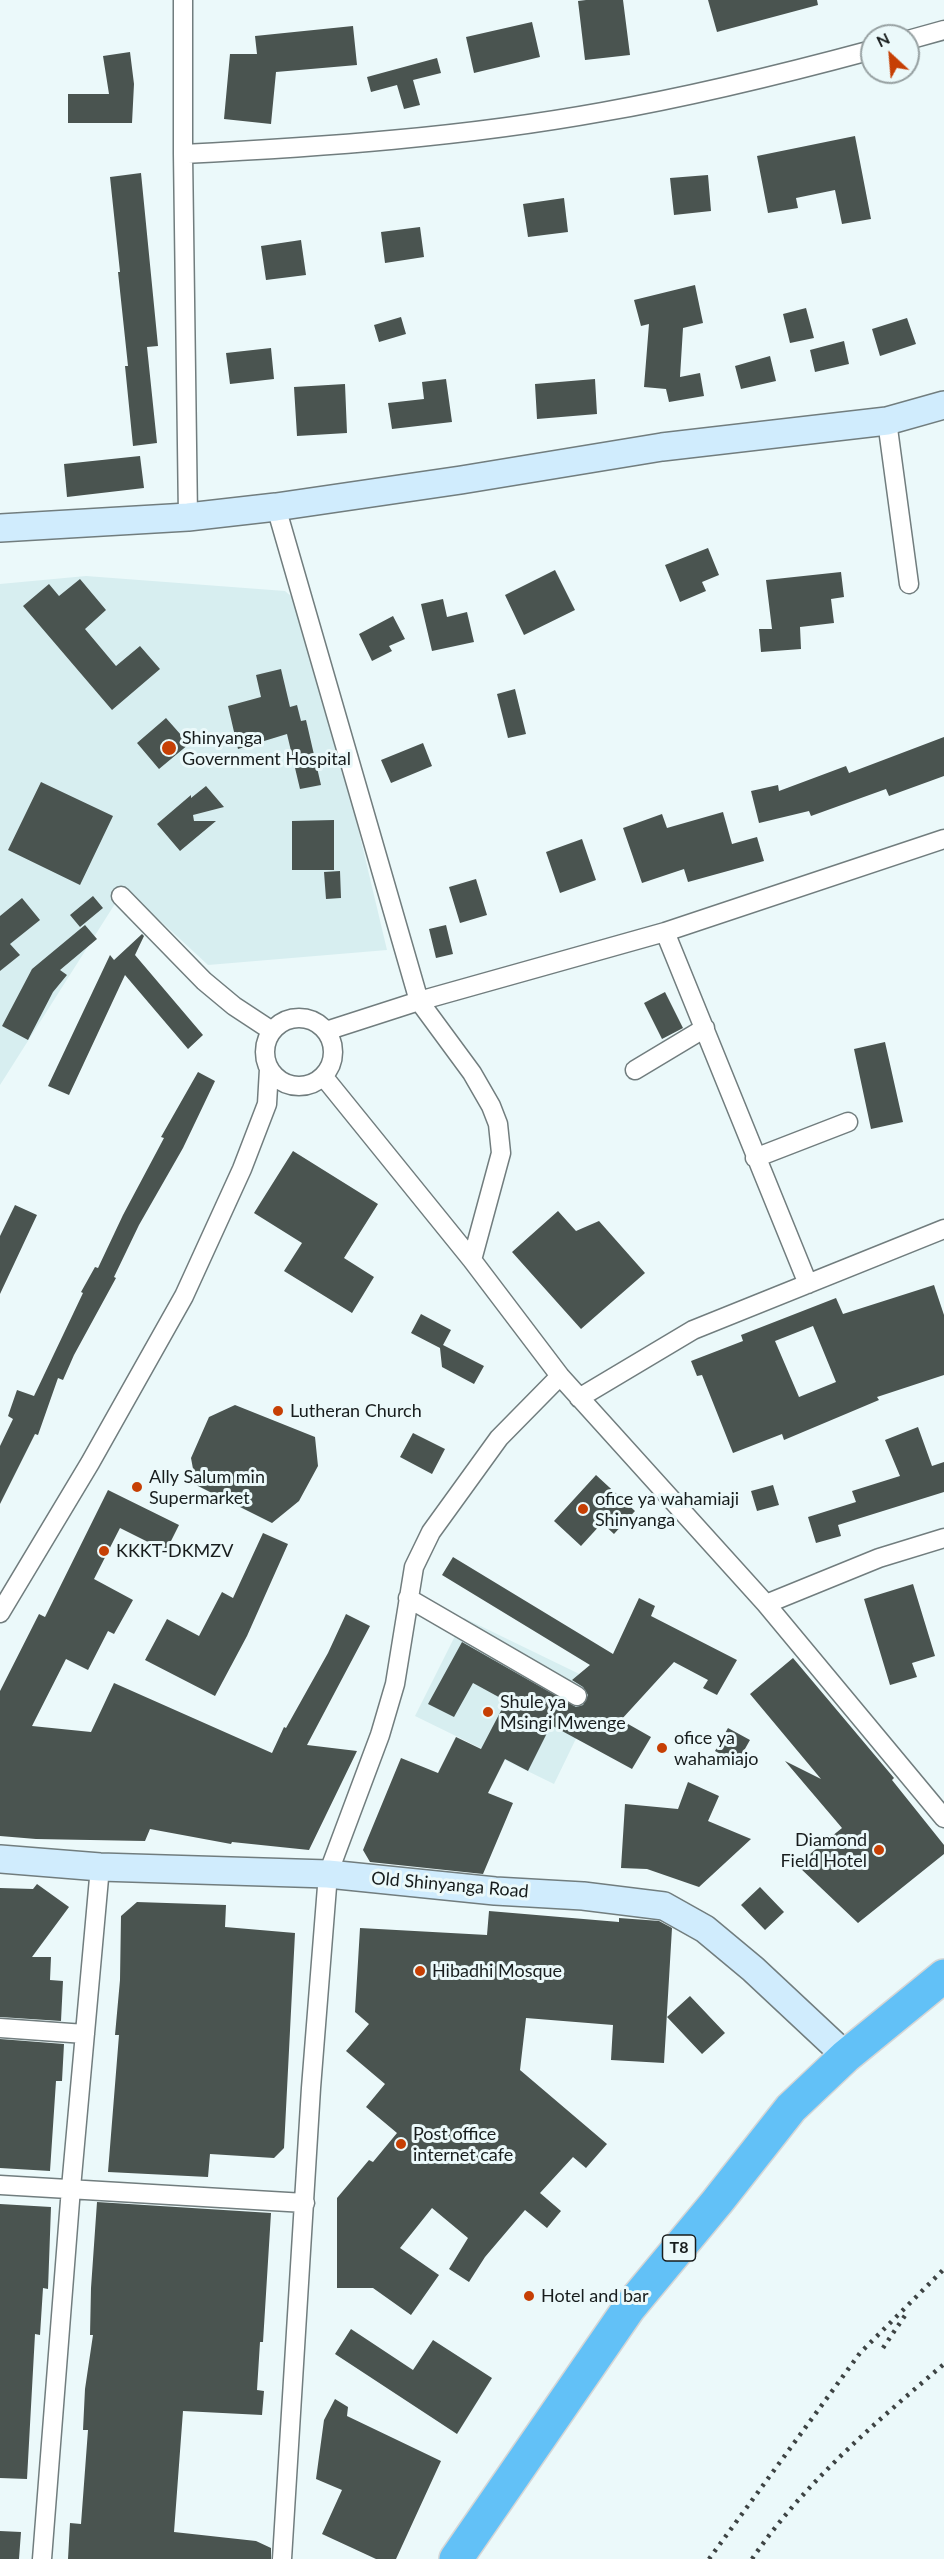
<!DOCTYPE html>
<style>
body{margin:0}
#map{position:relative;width:944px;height:2559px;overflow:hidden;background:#ebf9fa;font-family:Lato,sans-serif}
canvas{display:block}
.north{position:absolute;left:860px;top:24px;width:60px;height:60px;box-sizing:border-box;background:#ebf9fa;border:2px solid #97a1a2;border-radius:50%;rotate:334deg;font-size:16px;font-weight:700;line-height:24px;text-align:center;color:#181d1d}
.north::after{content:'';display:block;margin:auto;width:21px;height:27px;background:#c63f04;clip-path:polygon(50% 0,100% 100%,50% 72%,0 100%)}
</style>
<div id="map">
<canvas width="944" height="2559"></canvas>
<div class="north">N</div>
</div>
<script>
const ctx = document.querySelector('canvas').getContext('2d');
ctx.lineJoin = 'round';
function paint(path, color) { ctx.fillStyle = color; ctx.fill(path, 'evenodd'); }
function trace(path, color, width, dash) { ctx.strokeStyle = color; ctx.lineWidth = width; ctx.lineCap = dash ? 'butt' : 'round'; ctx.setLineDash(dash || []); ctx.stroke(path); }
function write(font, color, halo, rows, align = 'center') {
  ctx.font = font + ' Lato,sans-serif'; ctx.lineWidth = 6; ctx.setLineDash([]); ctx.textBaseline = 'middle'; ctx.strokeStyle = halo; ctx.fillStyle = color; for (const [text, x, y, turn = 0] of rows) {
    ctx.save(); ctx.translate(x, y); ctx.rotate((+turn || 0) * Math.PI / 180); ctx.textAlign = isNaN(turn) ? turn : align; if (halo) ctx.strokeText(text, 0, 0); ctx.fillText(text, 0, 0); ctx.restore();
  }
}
paint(new Path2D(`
 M86,576L285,591L306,609L387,950L208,965L125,888L0,1085V584Z
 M464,1618L602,1685L554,1784L415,1716Z`), '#d7eef0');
paint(new Path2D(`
 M586,0H623L630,55L585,60L578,1Z
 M708,0H817L818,5L717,32Z
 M532,22L540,57L474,73L466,37Z
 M353,26L357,65L276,72L271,124L224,119L230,54H257L255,36Z
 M130,52L134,84L132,123H68V94H109L103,56Z
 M437,58L441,73L413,80L420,105L404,109L397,85L371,92L367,77Z
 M855,136L871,219L842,224L835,190L796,198L798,208L768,213L757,156Z
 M141,173L158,346L147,347L157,443L133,446L125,366H128L118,272H120L110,177Z
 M708,175L711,211L674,215L670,178Z
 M564,198L568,232L528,237L523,204Z
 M420,227L424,257L385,263L381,232Z
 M301,240L306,275L266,280L261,246Z
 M695,285L703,323L683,328L680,377L700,373L704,396L669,402L666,389L644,387L649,324L641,326L634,300Z
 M806,308L814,338L790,343L783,314Z
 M401,317L406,334L379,342L374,325Z
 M907,318L916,344L880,356L872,329Z
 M844,341L849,364L815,372L810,350Z
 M271,348L274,379L230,384L226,353Z
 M770,356L776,381L741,389L735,366Z
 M446,379L452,422L392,429L388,403L424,399L422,382Z
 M595,379L597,414L537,419L535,384Z
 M345,384L347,433L297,436L294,387Z
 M140,456L144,488L67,497L64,464Z
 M708,548L719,575L702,582L706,591L680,602L665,565Z
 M555,570L575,610L524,635L505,595Z
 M841,572L844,597L831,599L834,623L800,627L801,649L761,652L759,629H772L766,580Z
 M80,579L106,610L85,629L116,666L140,646L160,669L112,710L23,606L49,584L59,596Z
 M443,599L447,617L467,612L474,642L432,651L421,604Z
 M393,616L405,639L389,646L392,651L372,661L359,634Z
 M281,669L290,707L297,705L301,721L306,720L321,785L300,789L287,734L238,749L228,706L261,697L256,675Z
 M515,689L526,734L508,738L497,694Z
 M166,718L189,744L159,769L137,743Z
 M944,737V776L889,796L886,789L811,816L809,811L759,823L751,791L778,785L779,791L846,766L849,773Z
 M423,743L432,766L391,783L381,760Z
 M41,782L113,816L80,885L8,850Z
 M206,786L224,807L193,815L194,821H216L180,851L157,824L191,795V798Z
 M723,812L732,844L757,837L764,861L688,882L684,869L642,883L623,828L662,814L667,828Z
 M334,820V870H292V821Z
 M582,839L596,880L560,893L546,852Z
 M340,871L341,898L326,899L324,872Z
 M476,879L487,915L460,923L449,887Z
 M93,896L103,908L80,927L70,915Z
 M22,898L40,920L10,944L20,955L0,971V916Z
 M85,925L97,939L60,970L67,975L53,992L28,1040L2,1026L32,969Z
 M446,925L453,954L436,958L429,929Z
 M142,934L144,936L135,955L203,1035L188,1049L125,975L69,1095L48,1086L110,955L114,960Z
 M665,992L683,1028L662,1039L644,1003Z
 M885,1042L903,1122L871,1129L854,1049Z
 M198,1072L215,1081L183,1148L139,1225L114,1277L116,1278L74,1355L63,1380L58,1378L38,1435L35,1434L0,1504V1446L13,1419L8,1416L17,1390L34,1396L83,1293L81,1292L95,1267L98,1268L123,1215L164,1138L161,1137Z
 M293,1151L378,1204L344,1258L374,1277L352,1313L284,1271L302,1243L254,1213Z
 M15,1205L37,1215L0,1294V1236Z
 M558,1211L576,1231L599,1221L645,1273L581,1329L512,1252Z
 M934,1285L944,1315V1375L877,1397L879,1400L784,1440L782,1434L733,1453L702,1375L697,1376L691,1361L743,1341L741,1335L836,1298L843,1314ZM813,1326L836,1382L799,1397L775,1341Z
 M421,1314L451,1330L443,1345L484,1366L474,1384L442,1367L440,1348L411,1333Z
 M235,1405L315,1437L318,1466L299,1501L272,1523L196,1485L191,1458L209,1417Z
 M918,1427L932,1466L944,1462V1492L838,1525L841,1536L816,1543L808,1517L856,1502L852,1491L900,1476L885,1440Z
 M413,1433L445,1449L432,1474L400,1457Z
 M596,1475L635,1511L614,1534L602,1523L581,1546L554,1521Z
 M773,1485L779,1505L757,1511L751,1491Z
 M108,1490L179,1525L166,1551L120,1528L94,1579L133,1600L114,1634L108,1631L88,1670L66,1659L32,1726L91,1732L114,1683L272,1753L284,1727L286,1728L328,1653L346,1614L370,1626L307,1745L357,1751L309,1850L232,1842L231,1844L150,1829L145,1841L36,1839L0,1836V1691L39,1614L45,1617Z
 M263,1533L288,1544L247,1636L215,1696L145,1660L167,1619L199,1636L222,1592L233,1598Z
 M453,1557L613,1654L639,1598L655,1606L651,1616L737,1660L717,1695L703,1688L708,1680L674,1662L621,1720L651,1737L632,1769L551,1725L528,1771L505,1759L488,1793L513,1803L483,1874L370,1862L363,1850L401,1758L438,1773L456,1737L481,1749L506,1701L473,1683L454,1717L428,1704L462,1642L576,1707L583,1705L588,1695L583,1687L572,1680L590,1665L442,1575Z
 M913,1584L935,1656L912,1663L917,1677L890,1685L864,1599Z
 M793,1658L894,1778L892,1780L944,1845V1854L858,1923L799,1867L805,1858L842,1828L785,1761L821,1779L750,1694Z
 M728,1728L750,1740L737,1763L715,1751Z
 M688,1782L719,1796L708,1821L751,1839L699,1887L647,1869L621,1868L625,1804L678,1809Z
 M37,1884L69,1907L32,1957H51L50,1980L63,1981L61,2021L0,2017V1888L33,1889Z
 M760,1887L784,1912L765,1930L741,1905Z
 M137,1902L226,1905L225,1927L295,1933L284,2148L274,2158L210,2154L208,2177L108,2172L119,2035H115L120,1980L121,1916Z
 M489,1911L619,1922V1918L646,1920L659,1921L672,1928L664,2063L611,2060L613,2025L526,2018L520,2070L607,2144L586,2168L573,2157L540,2193L561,2211L547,2228L525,2210L485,2257L469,2282L449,2269L468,2238L432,2208L400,2248L439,2275L411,2315L373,2288H337V2198L369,2160L373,2162L397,2133L366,2107L385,2084L346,2051L369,2024L355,2012L360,1928L487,1935Z
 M690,1996L725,2033L702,2054L667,2017Z
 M0,2039L64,2044L62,2081H56L50,2171L0,2168Z
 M97,2202L271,2213L263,2342H260L257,2390L264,2391L262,2415L183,2411L174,2532L256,2541L271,2548V2559H68L70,2523L81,2524L88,2430H83L85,2389L93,2335H90L91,2288Z
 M0,2204L51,2207L48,2289L43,2288L40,2335L35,2334L27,2479L0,2478Z
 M351,2329L413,2370L433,2340L492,2378L457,2434L335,2354Z
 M335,2399L348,2407L347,2416L441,2461L396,2559H376L322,2534L342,2490L316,2479L324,2420Z
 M0,2531L21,2532L19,2559H0Z`), '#4a5450');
const street = new Path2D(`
 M183,0V154L188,517
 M908,40L944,30
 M183,154C323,147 464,137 602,112C694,96 783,74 872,50
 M887,421L909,584
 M276,507L419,1001L472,1073L491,1106L498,1124L501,1153L472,1260
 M121,896L204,981L234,1006L272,1031
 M665,932L808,1284
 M265 1052a34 34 0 1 1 68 0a34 34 0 1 1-68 0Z
 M326,1031L419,1001L665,932L944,839
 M635,1070L705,1028
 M323,1076L472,1260L560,1376L766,1604L944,1818
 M755,1158L848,1122
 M579,1398L693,1330L944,1229
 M408,1598L577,1696
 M766,1604L879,1558L944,1538
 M0,1613L90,1463L184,1296L242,1169L267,1104L269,1069
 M0,2028L85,2034
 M0,2185L305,2203
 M42,2559L71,2188L100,1867
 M282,2559L311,2088L328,1874L380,1735L395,1684L414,1567L431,1532L499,1438L560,1376`);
const secondary = new Path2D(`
 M0,528L188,517L276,507L461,480L662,447L887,421L944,405
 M0,1859L100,1867L328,1874L495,1891L583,1896L664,1906L705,1929L753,1969L846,2056`);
const highway = new Path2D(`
 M456,2559L629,2308L717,2202L791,2108L846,2056L944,1976`);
trace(street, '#717d7e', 21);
trace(secondary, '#717d7e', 30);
trace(highway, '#d5d6d6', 36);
trace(street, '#fff', 18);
trace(secondary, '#d0ecfd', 27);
trace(highway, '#62c1f7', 33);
trace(new Path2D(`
 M883,2348L908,2311
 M709,2559L860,2353L944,2269
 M752,2559C804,2483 875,2423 944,2364`), '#3d4343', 4.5, [3, 6]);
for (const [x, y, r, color] of [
 [169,748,8,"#c63f04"],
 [278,1411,6,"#c63f04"],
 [137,1487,6,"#c63f04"],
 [583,1509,6,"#c63f04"],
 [104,1551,6,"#c63f04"],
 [488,1712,6,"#c63f04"],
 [662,1748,6,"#c63f04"],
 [879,1850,6,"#c63f04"],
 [420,1971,6,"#c63f04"],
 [401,2144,6,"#c63f04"],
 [529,2296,6,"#c63f04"]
]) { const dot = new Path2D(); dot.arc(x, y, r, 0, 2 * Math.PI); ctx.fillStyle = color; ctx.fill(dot); trace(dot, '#ebf9fa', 2); }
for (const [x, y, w] of [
 [679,2248,33]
]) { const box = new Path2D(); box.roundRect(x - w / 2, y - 13, w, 26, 4.5); ctx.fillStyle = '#ebf9fa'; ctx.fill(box); trace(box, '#181d1d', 1.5); }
write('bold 16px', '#181d1d', null, [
 ["T8",679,2248]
]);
write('18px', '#181d1d', '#ebf9fa', [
 ["Shinyanga",182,738],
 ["Government Hospital",182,759],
 ["Lutheran Church",290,1411],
 ["Ally Salum min",149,1477],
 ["Supermarket",149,1498],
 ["ofice ya wahamiaji",595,1499],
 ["Shinyanga",595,1520],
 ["KKKT-DKMZV",116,1551],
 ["Shule ya",500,1702],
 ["Msingi Mwenge",500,1723],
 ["ofice ya",674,1738],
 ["wahamiajo",674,1759],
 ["Diamond",867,1840,"right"],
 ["Field Hotel",867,1861,"right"],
 ["Hibadhi Mosque",432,1971],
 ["Post office",413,2134],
 ["internet cafe",413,2155],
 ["Hotel and bar",541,2296]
], 'left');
write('18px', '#181d1d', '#ebf9fa', [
 ["Old Shinyanga Road",450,1885,5]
]);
</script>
